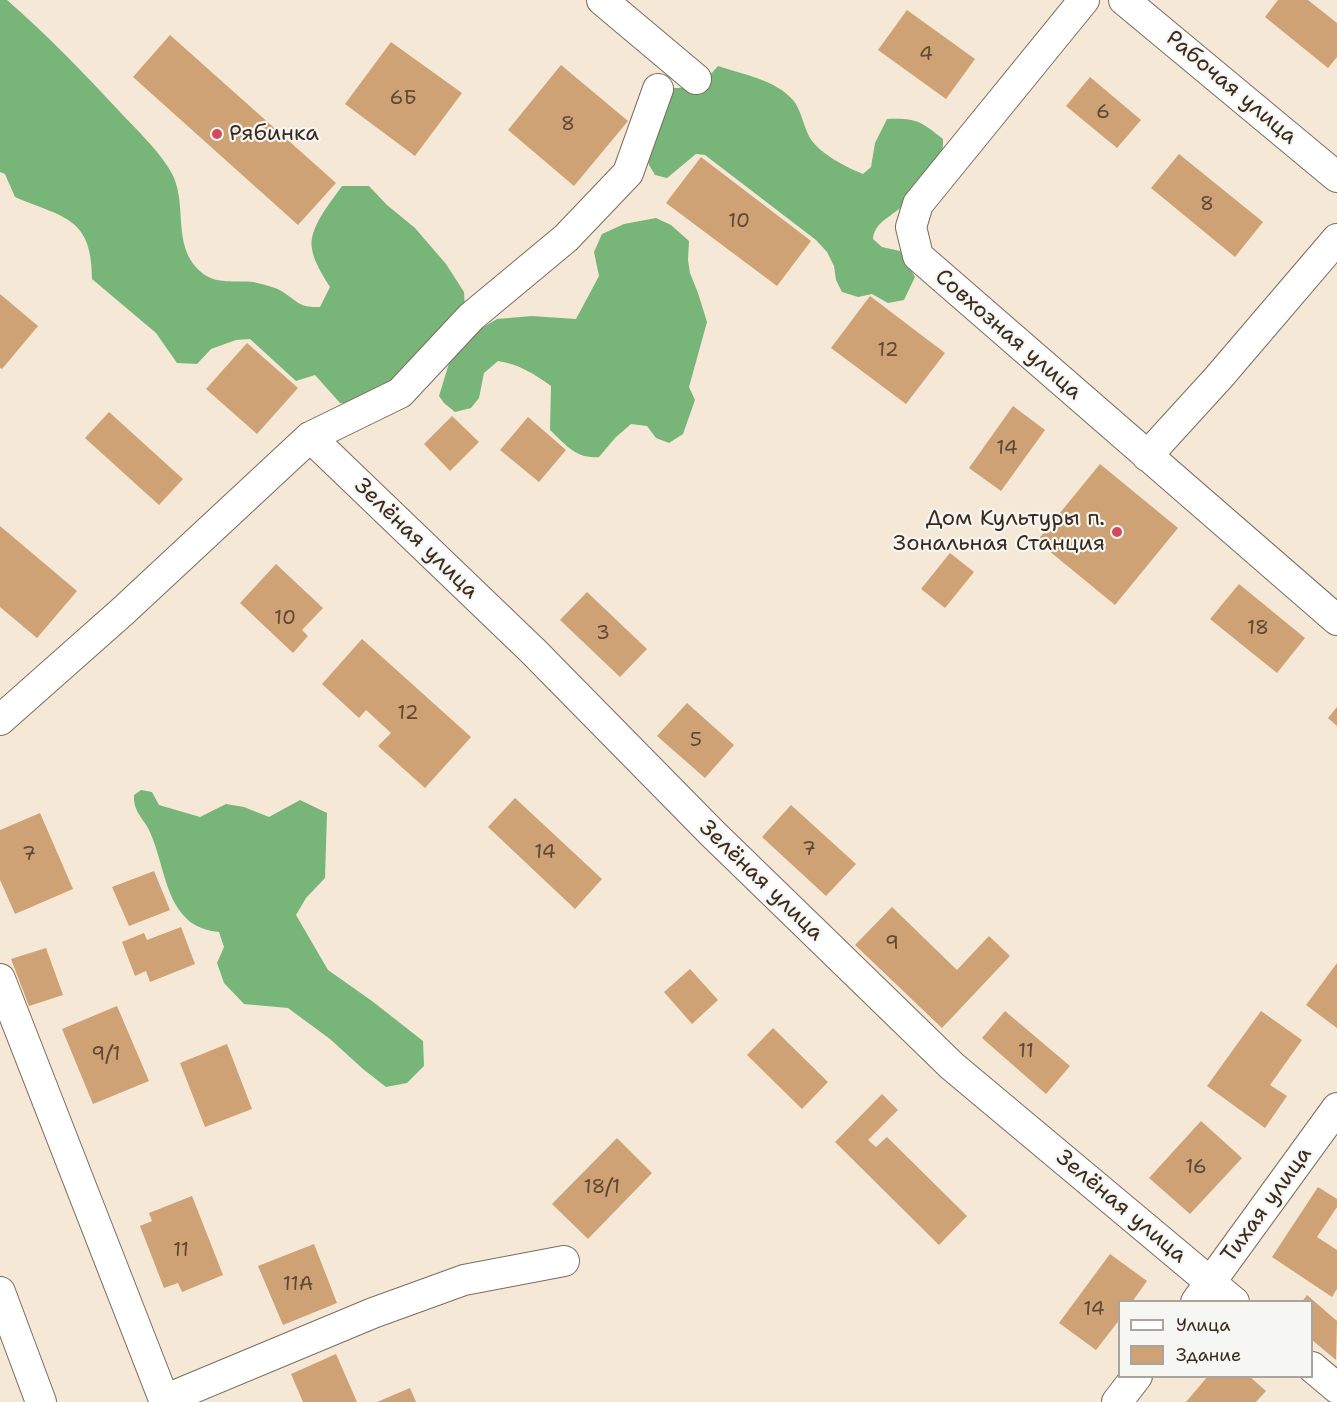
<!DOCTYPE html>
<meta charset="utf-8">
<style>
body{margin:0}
#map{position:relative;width:1337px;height:1402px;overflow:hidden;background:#f5e8d6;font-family:"Shantell Sans",sans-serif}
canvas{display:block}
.legend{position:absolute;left:1118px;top:1300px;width:195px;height:78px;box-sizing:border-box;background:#f6f6f2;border:2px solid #aba49d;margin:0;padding:8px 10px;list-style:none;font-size:18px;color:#3b2a1e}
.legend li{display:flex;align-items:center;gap:12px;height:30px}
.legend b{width:30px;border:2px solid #aba49d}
</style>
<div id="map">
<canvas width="1337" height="1402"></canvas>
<ul class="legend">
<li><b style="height:8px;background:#fff"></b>Улица</li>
<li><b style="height:16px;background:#cea274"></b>Здание</li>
</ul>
</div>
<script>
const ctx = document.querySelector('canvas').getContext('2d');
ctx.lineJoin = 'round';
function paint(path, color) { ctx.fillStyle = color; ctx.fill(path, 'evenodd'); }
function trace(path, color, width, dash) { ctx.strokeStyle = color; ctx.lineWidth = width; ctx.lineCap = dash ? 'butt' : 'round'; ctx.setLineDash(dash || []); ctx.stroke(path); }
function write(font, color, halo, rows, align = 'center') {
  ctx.font = font + ' "Shantell Sans",sans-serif'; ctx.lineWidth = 4.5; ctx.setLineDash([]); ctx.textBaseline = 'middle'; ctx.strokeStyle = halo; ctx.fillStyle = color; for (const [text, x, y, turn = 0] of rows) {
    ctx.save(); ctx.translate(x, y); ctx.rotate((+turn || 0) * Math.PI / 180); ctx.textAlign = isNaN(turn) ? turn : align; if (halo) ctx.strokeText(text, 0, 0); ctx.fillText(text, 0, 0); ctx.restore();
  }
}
paint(new Path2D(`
 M0,0H7C47,35 84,73 120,112C136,129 155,147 168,167C191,200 169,244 201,272C215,285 236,280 253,282C262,284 276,287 283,292C298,302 300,308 320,307L330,287C323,276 314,262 312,249C308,228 331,202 342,186H369L387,205L415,228L446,264L464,292L465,309L401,382L359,405L340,403L315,375L296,381L250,339L236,340L211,349L197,364L177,363L156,333L92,279C92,217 64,218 15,197L5,174L0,172Z
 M718,66C742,74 776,80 793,100C802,111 803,126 810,138C820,154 846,167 863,174L871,167L875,143L887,119C917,118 920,121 943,139C943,144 943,149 942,154C939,166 909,200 899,209C888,218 874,224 873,239L882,247L900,251L915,277L904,300L888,303L872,294L858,297L842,292L836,280L834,266L827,252L816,240L705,155L696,154L667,178L655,175L649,165L645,145L668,88C696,88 699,88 718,66Z
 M656,218L671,225L689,241L688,260L690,273L698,293L707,322L689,387L695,400L683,434L669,443L656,438L647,426L631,424L615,438L599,457C576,459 566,445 550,430L551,386C534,374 519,364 498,361L484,373L479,398L471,408L455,412L444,403L439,396L450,360L477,331L497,319L532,316L576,319L599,276L594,252L602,234L624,224Z
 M141,790L152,792L159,805L200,817L226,804L244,807L269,817L300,800L327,813L325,878L306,898L296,915L328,970L372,1001L423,1041L424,1066L407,1083L386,1087L363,1069L330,1039L288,1008L244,1004L224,983L217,963L224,947L219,932C208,931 194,927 186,918C164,897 162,855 148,828C141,816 133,810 134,795Z`), '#77b678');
paint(new Path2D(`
 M1278,0H1308L1337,23V57L1328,68L1265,17Z
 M907,10L975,59L946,99L878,50Z
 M170,35L336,183L298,225L133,77Z
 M391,42L462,93L415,156L345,104Z
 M561,65L628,121L574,186L508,130Z
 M1090,77L1141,120L1117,148L1066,106Z
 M1179,154L1263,222L1235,257L1151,188Z
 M701,157L811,241L777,286L666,203Z
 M0,294L38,326L2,369L0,368Z
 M870,296L945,353L906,404L831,348Z
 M247,343L298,388L257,434L206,389Z
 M1013,406L1045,430L1001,491L969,468Z
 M109,412L183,479L159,505L85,438Z
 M452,416L479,442L450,471L424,444Z
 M528,417L566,450L539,482L500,450Z
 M1100,464L1178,528L1115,605L1037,541Z
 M0,526L77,591L37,638L0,607Z
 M950,553L974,572L945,608L921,589Z
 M276,564L323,608L302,630L308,636L293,653L240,603Z
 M1239,584L1305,638L1277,673L1210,619Z
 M587,592L647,649L620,677L560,620Z
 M362,639L471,737L425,788L378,746L391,733L366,710L359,718L322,684Z
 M687,703L734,745L705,778L657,736Z
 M1337,707V726L1328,718Z
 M515,798L602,879L575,909L488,827Z
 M791,805L856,864L826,896L762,837Z
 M40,813L73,889L15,914L0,880V830Z
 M154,871L170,910L129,926L112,887Z
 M892,907L957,970L989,936L1010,956L942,1028L855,945Z
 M181,927L195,964L150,982L146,971L135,976L122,942L144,933L147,940Z
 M46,948L63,995L29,1006L11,959Z
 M1337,963V1028L1306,1005Z
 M690,969L718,1000L692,1024L664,992Z
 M117,1006L149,1081L93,1104L62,1029Z
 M1005,1011L1070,1066L1046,1094L982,1038Z
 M1261,1011L1302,1040L1270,1085L1287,1096L1265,1128L1207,1086Z
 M773,1028L828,1082L802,1109L747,1055Z
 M227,1044L252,1109L205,1127L180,1063Z
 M882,1094L898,1110L868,1140L876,1147L887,1137L967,1216L939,1245L835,1142Z
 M1201,1121L1242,1158L1190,1214L1149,1178Z
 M617,1138L652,1173L588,1239L552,1204Z
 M1318,1187L1337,1199V1207L1317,1237L1337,1250V1289L1332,1297L1272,1257Z
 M192,1196L223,1275L182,1292L178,1283L164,1288L140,1226L152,1221L149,1213Z
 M314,1244L337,1303L283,1325L258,1266Z
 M1110,1254L1147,1281L1132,1302H1120V1319L1096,1350L1059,1323Z
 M1307,1295L1337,1321L1336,1360L1312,1340V1302H1302Z
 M336,1354L357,1402H303L291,1374Z
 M1208,1376H1249L1266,1391L1256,1402H1186Z
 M410,1388L416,1402H377Z`), '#cea274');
const minor = new Path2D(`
 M602,0L696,79
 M1084,0L918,204L911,227L918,256L1337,620
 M1124,0L1337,177
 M310,437L533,651L712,833L952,1066L1234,1302
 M1147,456L1219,377L1337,239
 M0,720L122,612L310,437L400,393L471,317L566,238L628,173L658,89
 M0,979L165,1402
 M0,1292L41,1402
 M1196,1302L1337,1108
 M1312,1367L1337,1388
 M164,1400L373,1313L464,1280L564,1261
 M1117,1402L1137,1376`);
trace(minor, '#7c6c5e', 32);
trace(minor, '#fff', 30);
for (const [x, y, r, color] of [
 [217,134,6,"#d1495b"],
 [1117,532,6,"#d1495b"]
]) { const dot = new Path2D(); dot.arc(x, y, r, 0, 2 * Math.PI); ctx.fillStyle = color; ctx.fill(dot); trace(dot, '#f6f6f2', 2); }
write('20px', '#604834', null, [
 ["4",926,55],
 ["6Б",403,99],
 ["6",1103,113],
 ["8",568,125],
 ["8",1207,205],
 ["10",739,222],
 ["12",888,351],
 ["14",1007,449],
 ["10",285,619],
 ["18",1258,629],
 ["3",603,634],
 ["12",408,714],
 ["5",696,741],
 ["7",809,850],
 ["14",545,853],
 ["7",29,855],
 ["9",892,944],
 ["11",1026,1052],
 ["9/1",106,1055],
 ["16",1196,1168],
 ["18/1",602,1188],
 ["11",181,1251],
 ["11А",298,1285],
 ["14",1094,1310]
]);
write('22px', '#3b2a1e', '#f6f6f2', [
 ["Рабочая улица",1231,88,40],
 ["Совхозная улица",1008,335,41],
 ["Зелёная улица",416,539,44],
 ["Зелёная улица",761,881,44],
 ["Тихая улица",1267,1205,-54],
 ["Зелёная улица",1121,1207,40]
]);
write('22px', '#3b2a1e', '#f6f6f2', [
 ["Рябинка",229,134],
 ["Дом Культуры п.",1105,519,"right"],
 ["Зональная Станция",1105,544,"right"]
], 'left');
</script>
